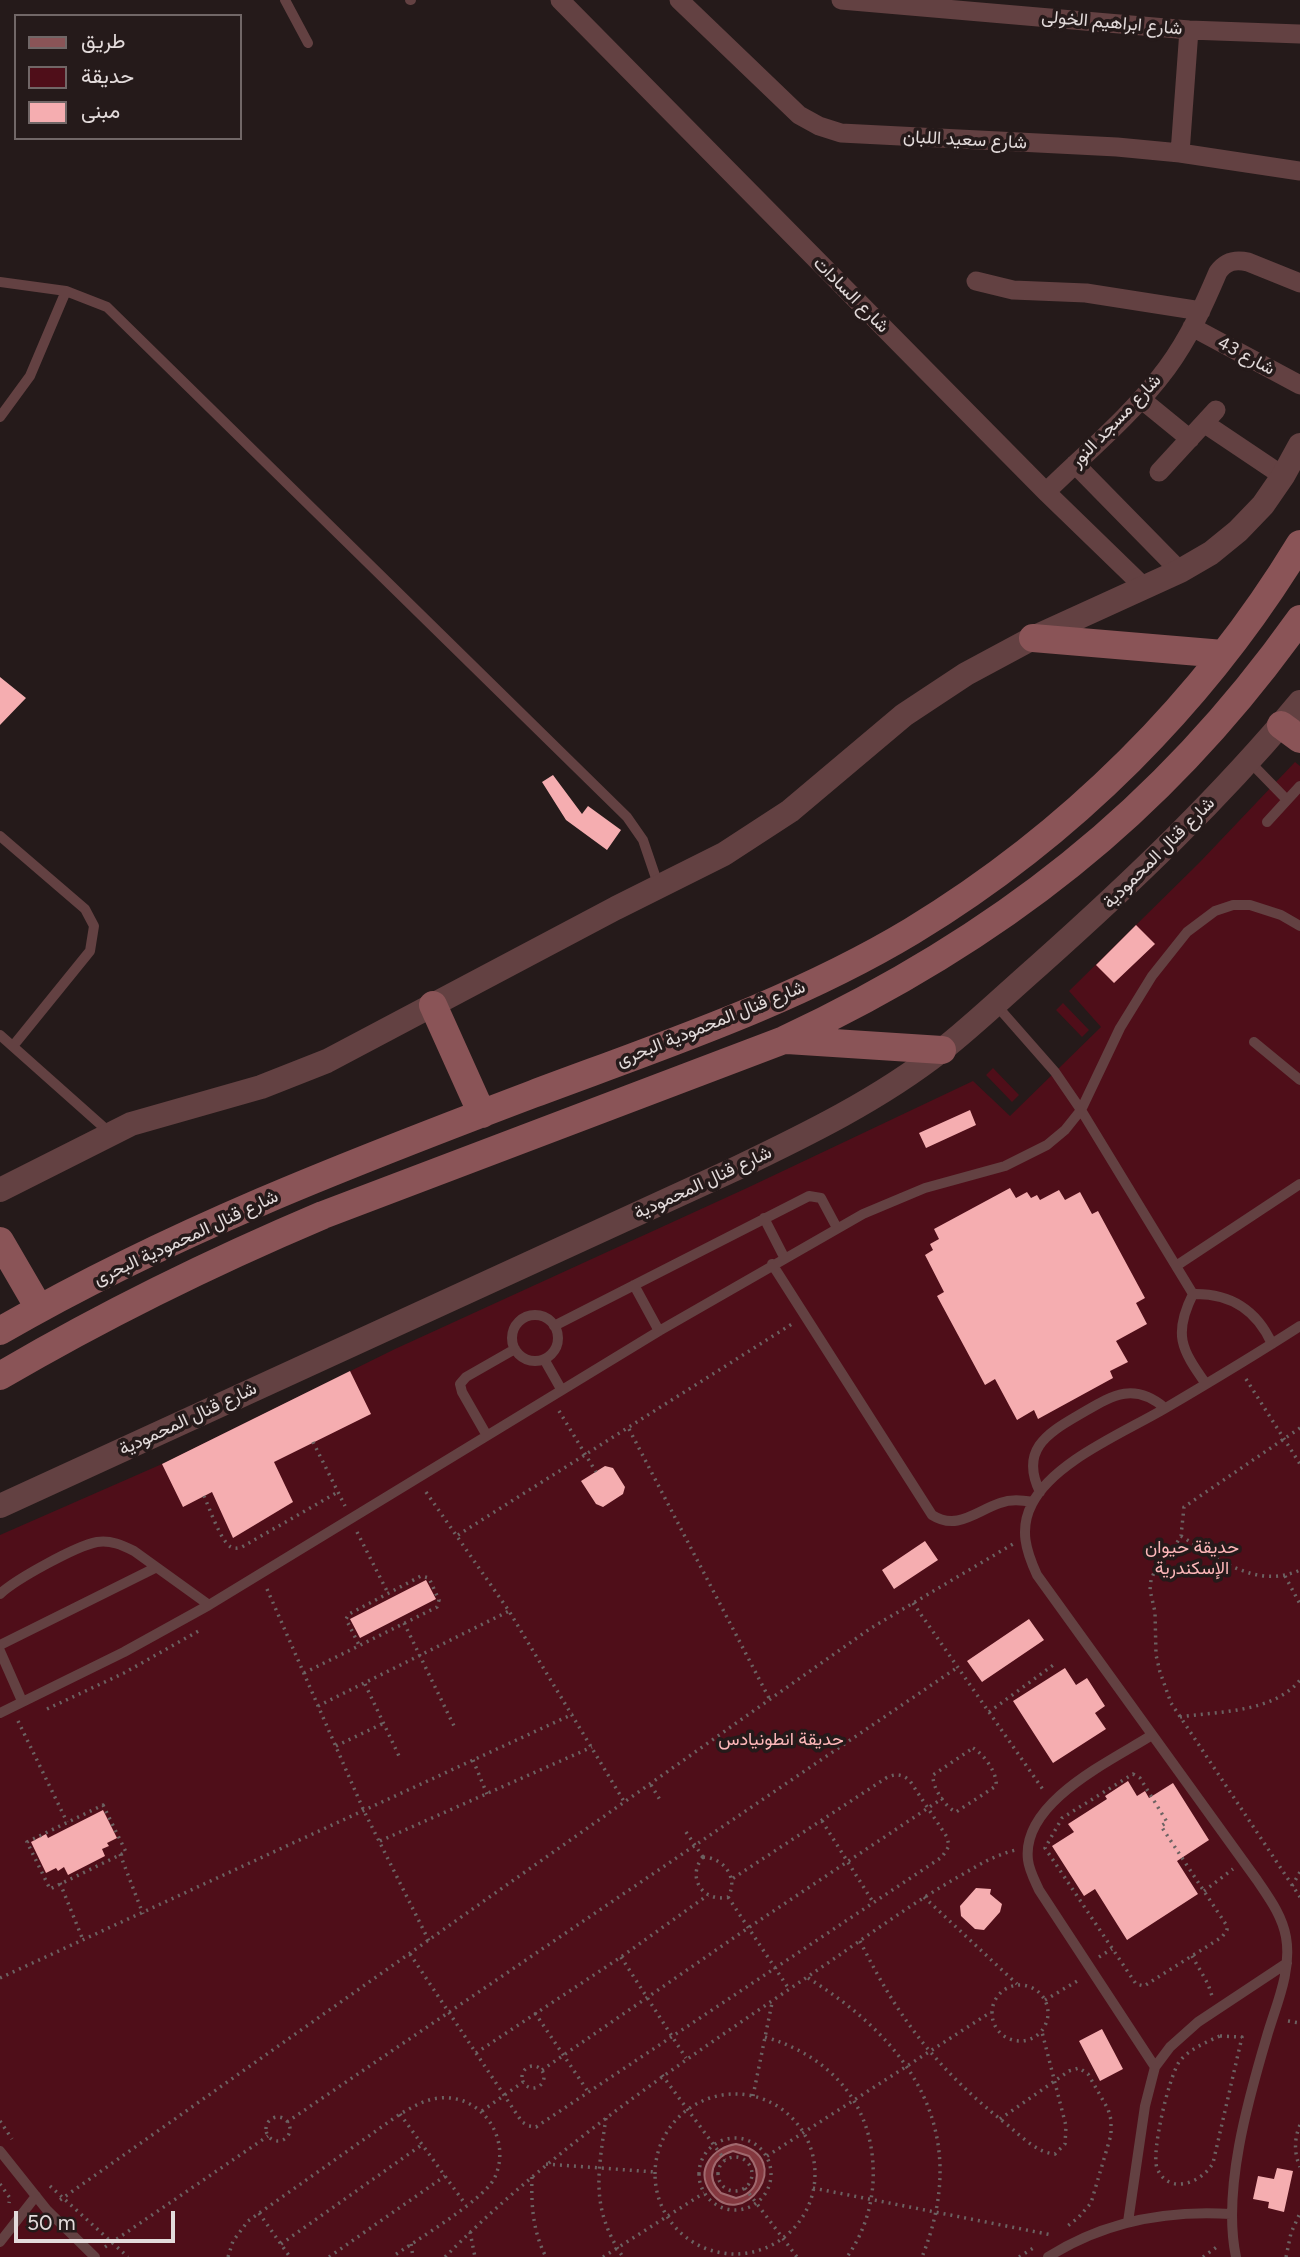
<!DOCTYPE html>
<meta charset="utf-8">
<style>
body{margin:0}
#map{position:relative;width:1300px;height:2257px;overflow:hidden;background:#251a1a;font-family:Figtree,Vazirmatn,sans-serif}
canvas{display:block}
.legend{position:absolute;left:14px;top:14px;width:228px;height:126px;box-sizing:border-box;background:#251a1a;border:2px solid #716767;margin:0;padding:9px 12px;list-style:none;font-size:21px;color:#e3dbdb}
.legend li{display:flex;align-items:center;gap:14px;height:35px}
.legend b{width:35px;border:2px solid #716767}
.scale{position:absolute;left:14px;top:2211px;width:161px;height:32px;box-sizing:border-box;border:4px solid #e3dbdb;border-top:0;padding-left:9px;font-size:21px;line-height:24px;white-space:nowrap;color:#e3dbdb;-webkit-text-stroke:5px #251a1a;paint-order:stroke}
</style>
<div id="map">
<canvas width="1300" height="2257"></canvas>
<ul class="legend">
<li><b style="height:9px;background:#8a5457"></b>طريق</li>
<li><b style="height:19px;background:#4f0e19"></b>حديقة</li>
<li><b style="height:19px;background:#f5adb0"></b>مبنى</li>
</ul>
<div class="scale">50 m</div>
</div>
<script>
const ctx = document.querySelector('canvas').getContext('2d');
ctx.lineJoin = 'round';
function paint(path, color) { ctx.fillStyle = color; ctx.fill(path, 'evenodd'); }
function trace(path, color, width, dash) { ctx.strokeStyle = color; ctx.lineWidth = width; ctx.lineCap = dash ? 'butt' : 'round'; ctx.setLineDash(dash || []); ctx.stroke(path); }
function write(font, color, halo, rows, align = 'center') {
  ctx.font = font + ' Figtree,Vazirmatn,sans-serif'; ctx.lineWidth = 7; ctx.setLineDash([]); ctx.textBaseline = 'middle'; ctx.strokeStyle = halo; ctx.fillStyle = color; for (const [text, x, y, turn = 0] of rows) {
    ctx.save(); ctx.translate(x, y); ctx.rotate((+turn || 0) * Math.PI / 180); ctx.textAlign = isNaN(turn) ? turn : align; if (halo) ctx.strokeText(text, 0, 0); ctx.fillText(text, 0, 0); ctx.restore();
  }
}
paint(new Path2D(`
 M1295,762L1300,766V2257H0V1535L162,1464L395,1349L747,1188L973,1081L1010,1116L1101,1027L1069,991L1200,862Z
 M1063,1003L1089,1030L1082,1037L1056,1010Z
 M993,1068L1019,1095L1012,1102L986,1075Z`), '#4f0e19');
const water = new Path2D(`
 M736,2144C800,2157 741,2236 710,2191C695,2169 714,2147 736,2144ZM733,2151L749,2156C763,2173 758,2193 736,2198L721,2193C705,2177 712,2157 733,2151Z`);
paint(water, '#84383f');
trace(water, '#a0696e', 2);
paint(new Path2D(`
 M0,677L26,698L0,725Z
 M553,775L582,814L588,806L621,830L607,850L566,820L542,782Z
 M1136,925L1155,944L1114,983L1096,965Z
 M970,1110L976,1125L926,1148L919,1133Z
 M1010,1188L1016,1198L1027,1192L1031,1198L1037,1195L1040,1200L1059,1190L1065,1200L1080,1192L1092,1214L1098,1211L1145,1298L1136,1303L1147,1324L1116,1341L1128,1362L1110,1371L1113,1378L1038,1419L1034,1410L1017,1420L995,1379L985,1385L937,1296L944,1292L925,1255L933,1250L930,1244L939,1239L934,1229Z
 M350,1371L371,1414L274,1462L293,1502L233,1538L212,1492L183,1507L162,1464Z
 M605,1466L613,1468L625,1487L623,1494L603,1507L596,1504L581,1481Z
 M925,1541L938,1560L894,1589L882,1570Z
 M426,1580L436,1599L360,1638L350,1619Z
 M1029,1619L1044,1640L982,1682L967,1661Z
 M1065,1668L1076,1685L1087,1678L1105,1706L1095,1713L1106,1729L1053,1763L1013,1701Z
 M1128,1781L1137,1796L1145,1791L1149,1798L1173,1783L1209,1840L1177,1861L1198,1894L1127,1940L1095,1889L1084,1896L1052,1846L1074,1832L1068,1824L1107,1799L1105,1796Z
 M103,1810L117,1838L107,1843L109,1846L102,1849L105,1856L68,1875L64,1867L58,1871L56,1868L46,1873L31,1842L46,1834L48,1838Z
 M976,1888L991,1889L990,1894L1002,1904L1000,1912L984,1930L975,1929L961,1916L960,1906Z
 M1102,2029L1123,2069L1100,2081L1079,2041Z
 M1277,2168L1293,2171L1284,2212L1268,2208L1269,2202L1253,2199L1258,2176L1274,2179Z`), '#f5adb0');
trace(new Path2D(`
 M1246,1379L1300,1464
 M559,1411L596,1472
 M1300,1428L1184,1507L1181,1536L1172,1551L1158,1563L1151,1580L1150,1590L1155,1612L1156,1655L1160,1672L1171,1703L1300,1897
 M629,1429L770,1700
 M313,1442L345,1506
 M426,1492L509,1611L625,1803
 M204,1496C209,1507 221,1542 231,1547C235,1549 238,1548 242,1547L338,1492
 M357,1532L388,1593
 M458,1535L792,1324
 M1181,1536C1217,1558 1256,1590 1300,1570
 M1285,1576L1300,1604
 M267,1589L364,1811L429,1941
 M913,1603L1044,1791
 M404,1623L454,1726
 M304,1673L437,1607L439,1600L429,1578L421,1576L349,1614L346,1619L359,1645
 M365,1684L399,1756
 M318,1706L509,1611
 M47,1709L124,1673L202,1629
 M989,1712L1056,1663
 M1180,1717C1219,1711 1273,1713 1300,1680
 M18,1721L67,1822
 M336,1746L384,1723
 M973,1748C984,1754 998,1774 996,1786L956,1812C945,1807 932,1787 933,1775Z
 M473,1760L487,1794
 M1133,1774L1140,1778L1167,1822L1161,1826L1227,1926V1930L1222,1937L1144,1986L1136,1984L1045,1848L1062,1818Z
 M651,1785L660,1800
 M103,1805L126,1852L50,1889L27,1842Z
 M822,1821L873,1902
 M686,1832L703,1857
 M380,1841L592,1747
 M120,1854L143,1914
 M703,1857C724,1858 739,1878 728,1897C703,1903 686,1877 703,1857Z
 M60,1883L83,1940
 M1292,1886L1300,1872
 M1204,1891L1233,1869
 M728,1897L789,1989
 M924,1897L1017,1984
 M860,1941C900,2022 939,2071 1010,2127C1023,2138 1038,2153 1055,2154L1065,2144L1066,2126L1042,2032
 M410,1954L522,2122L529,2126L536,2127L942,1857L949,1846L947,1837L910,1781C903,1774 895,1773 886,1778L732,1879
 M1192,1956L1208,1984L1212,1996
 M621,1957L686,2058
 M1099,1957L1112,1949
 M0,1978L573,1714
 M808,1978C913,2043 972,2133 922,2257
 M992 2013a28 28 0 1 1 56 0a28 28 0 1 1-56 0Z
 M1045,2000L1079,1980
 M535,2013L589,2093
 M1288,2021L1300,2023
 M1220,2036L1242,2037L1213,2163C1202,2183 1168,2196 1157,2168C1151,2152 1169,2077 1179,2062C1188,2050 1206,2042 1220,2036Z
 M765,2037C834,2057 877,2109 873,2183C871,2210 863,2234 847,2257
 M476,2053L621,1957L708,1895
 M522 2077a11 11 0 1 1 22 0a11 11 0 1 1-22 0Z
 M542,2070L748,1928L943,1798
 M662,2075L725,2160
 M655 2174a80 80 0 1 1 160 0a80 80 0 1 1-160 0Z
 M753,2096L772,2003
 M482,2111L523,2082
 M400,2114L466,2205
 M266 2129a12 12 0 1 1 24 0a12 12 0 1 1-24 0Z
 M606,2118C598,2173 590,2208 623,2257
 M1000,2119L1069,2071L1079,2068L1088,2074L1108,2109L1111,2120V2135L1091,2203L1078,2218L1065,2228
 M0,2121L12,2139
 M287,2122L958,1667
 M1300,2125C1294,2139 1294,2153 1300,2167
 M699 2174a36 36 0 1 1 72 0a36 36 0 1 1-72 0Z
 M767,2156L991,2012
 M718 2174a17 17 0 1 1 34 0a17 17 0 1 1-34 0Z
 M546,2164L655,2172
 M532,2177C531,2205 533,2232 546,2257
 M0,2184L10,2198L9,2203
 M50,2186L128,2257
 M745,2188L797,2257
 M813,2188L1052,2235
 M60,2200L871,1628L1013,1544
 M259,2213L290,2257
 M470,2232L475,2257
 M281,2244L423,2144
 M411,2244L413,2257
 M105,2247L268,2136
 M228,2257L233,2241L248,2221L400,2114C413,2107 425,2099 440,2098C483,2094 513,2141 494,2179C482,2201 415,2241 392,2257
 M329,2257L445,2176
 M445,2257C562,2139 702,2049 838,1956C877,1929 916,1901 958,1877C977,1866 994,1855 1016,1850
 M603,2257L704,2193
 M1019,2257L1035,2247
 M1203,2257L1218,2246
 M1286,2257L1291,2233L1300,2213`), '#6c6262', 3.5, [2, 5]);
trace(new Path2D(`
 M285,0L308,43
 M410,0H411
 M0,282L66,291L107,307L627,817L643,840L659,887
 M0,417L30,376L66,291
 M1249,761L1287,800
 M1267,822L1300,786
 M0,836L85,909L94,926L90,951L13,1046
 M997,1006L1055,1072L1081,1110L1193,1294
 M0,1035L109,1132
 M1254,1042L1300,1080
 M764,1218L784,1257
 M772,1264L932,1515C957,1531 976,1511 1000,1503C1011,1499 1021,1500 1033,1502
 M1176,1266L1300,1184
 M634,1285L659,1331
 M1193,1294C1230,1293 1257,1310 1272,1344
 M1193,1294C1173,1334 1181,1349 1206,1384
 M512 1338a23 23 0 1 1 46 0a23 23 0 1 1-46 0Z
 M554,1326L809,1196L821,1198L837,1228
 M544,1359L561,1389
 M486,1434L462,1392L460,1384L466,1377L515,1349
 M1040,1492C1020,1451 1046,1434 1077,1416C1110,1397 1132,1380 1165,1408
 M0,1594C16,1579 76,1546 97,1542C111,1540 122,1545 134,1551L209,1605
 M0,1645L155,1568
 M0,1651L22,1701
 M0,1713L124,1652L209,1605L659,1331L863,1214L925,1188L1005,1166L1047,1145L1065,1130L1081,1110L1120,1028L1152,976L1187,932L1215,911L1233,905H1250L1281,915L1300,926
 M1152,1735C1111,1761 1021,1802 1028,1860C1029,1870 1035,1881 1039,1890L1155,2067
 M0,2151L47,2210L95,2257
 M1128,2222L1145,2106L1155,2067L1170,2047L1198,2022L1287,1963
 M0,2242L36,2196
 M1048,2257C1103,2222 1167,2210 1231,2214
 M1236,2257C1222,2191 1248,2100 1267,2036C1276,2005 1292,1971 1286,1937C1282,1915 1269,1898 1257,1880L1037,1575C1026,1551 1019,1529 1032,1504C1053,1462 1123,1433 1164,1409C1210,1382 1255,1355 1300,1326`), '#634142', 10);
trace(new Path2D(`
 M560,0L1046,492L1144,587
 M679,0L799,115L819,126L841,133L1117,147L1180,153L1300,171
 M841,0L1189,30L1300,34
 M1180,153L1189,30
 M976,281L1013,290L1086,293L1201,311
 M1192,327L1300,385
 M1141,399L1190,439
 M1204,423L1283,476
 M1075,464L1180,571
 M1159,472L1216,410
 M1046,492C1087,452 1133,414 1167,368C1189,338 1204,305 1218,272C1226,261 1235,259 1248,262L1300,283`), '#634142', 19);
trace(new Path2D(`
 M0,1190L131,1124L261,1087L327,1061L616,908L724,854L790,811L904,715L966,674L1033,638L1180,571L1211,553L1238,531L1263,505L1283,476L1300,445
 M0,1506L735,1169C806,1135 880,1099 942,1050C975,1024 1006,994 1038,966C1131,883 1221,797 1300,702`), '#634142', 24);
trace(new Path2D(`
 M1033,638L1223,654
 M1281,725L1300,739
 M433,1005L482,1114
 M787,1040L942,1050
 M0,1241L39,1308
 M0,1331C169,1233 351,1163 533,1094C661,1046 794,1002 912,931C1070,835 1204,702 1300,544
 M0,1376C104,1315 212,1262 323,1215L784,1040C997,940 1163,812 1300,619`), '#8a5457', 28);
write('18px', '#e3dbdb', '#251a1a', [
 ["شارع ابراهيم الخولى",1112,23,5],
 ["شارع سعيد اللبان",965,140,3],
 ["شارع السادات",851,295,45],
 ["شارع 43",1246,356,28],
 ["شارع مسجد النور",1116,421,-46],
 ["شارع قنال المحمودية",1159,853,-45],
 ["شارع قنال المحمودية البحرى",711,1024,-22],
 ["شارع قنال المحمودية",703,1183,-25],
 ["شارع قنال المحمودية البحرى",186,1238,-25],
 ["شارع قنال المحمودية",188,1419,-25]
]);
write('18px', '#fdb7b9', '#251a1a', [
 ["حديقة حيوان",1192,1548],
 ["الإسكندرية",1192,1569],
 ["حديقة انطونيادس",781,1740]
]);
</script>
